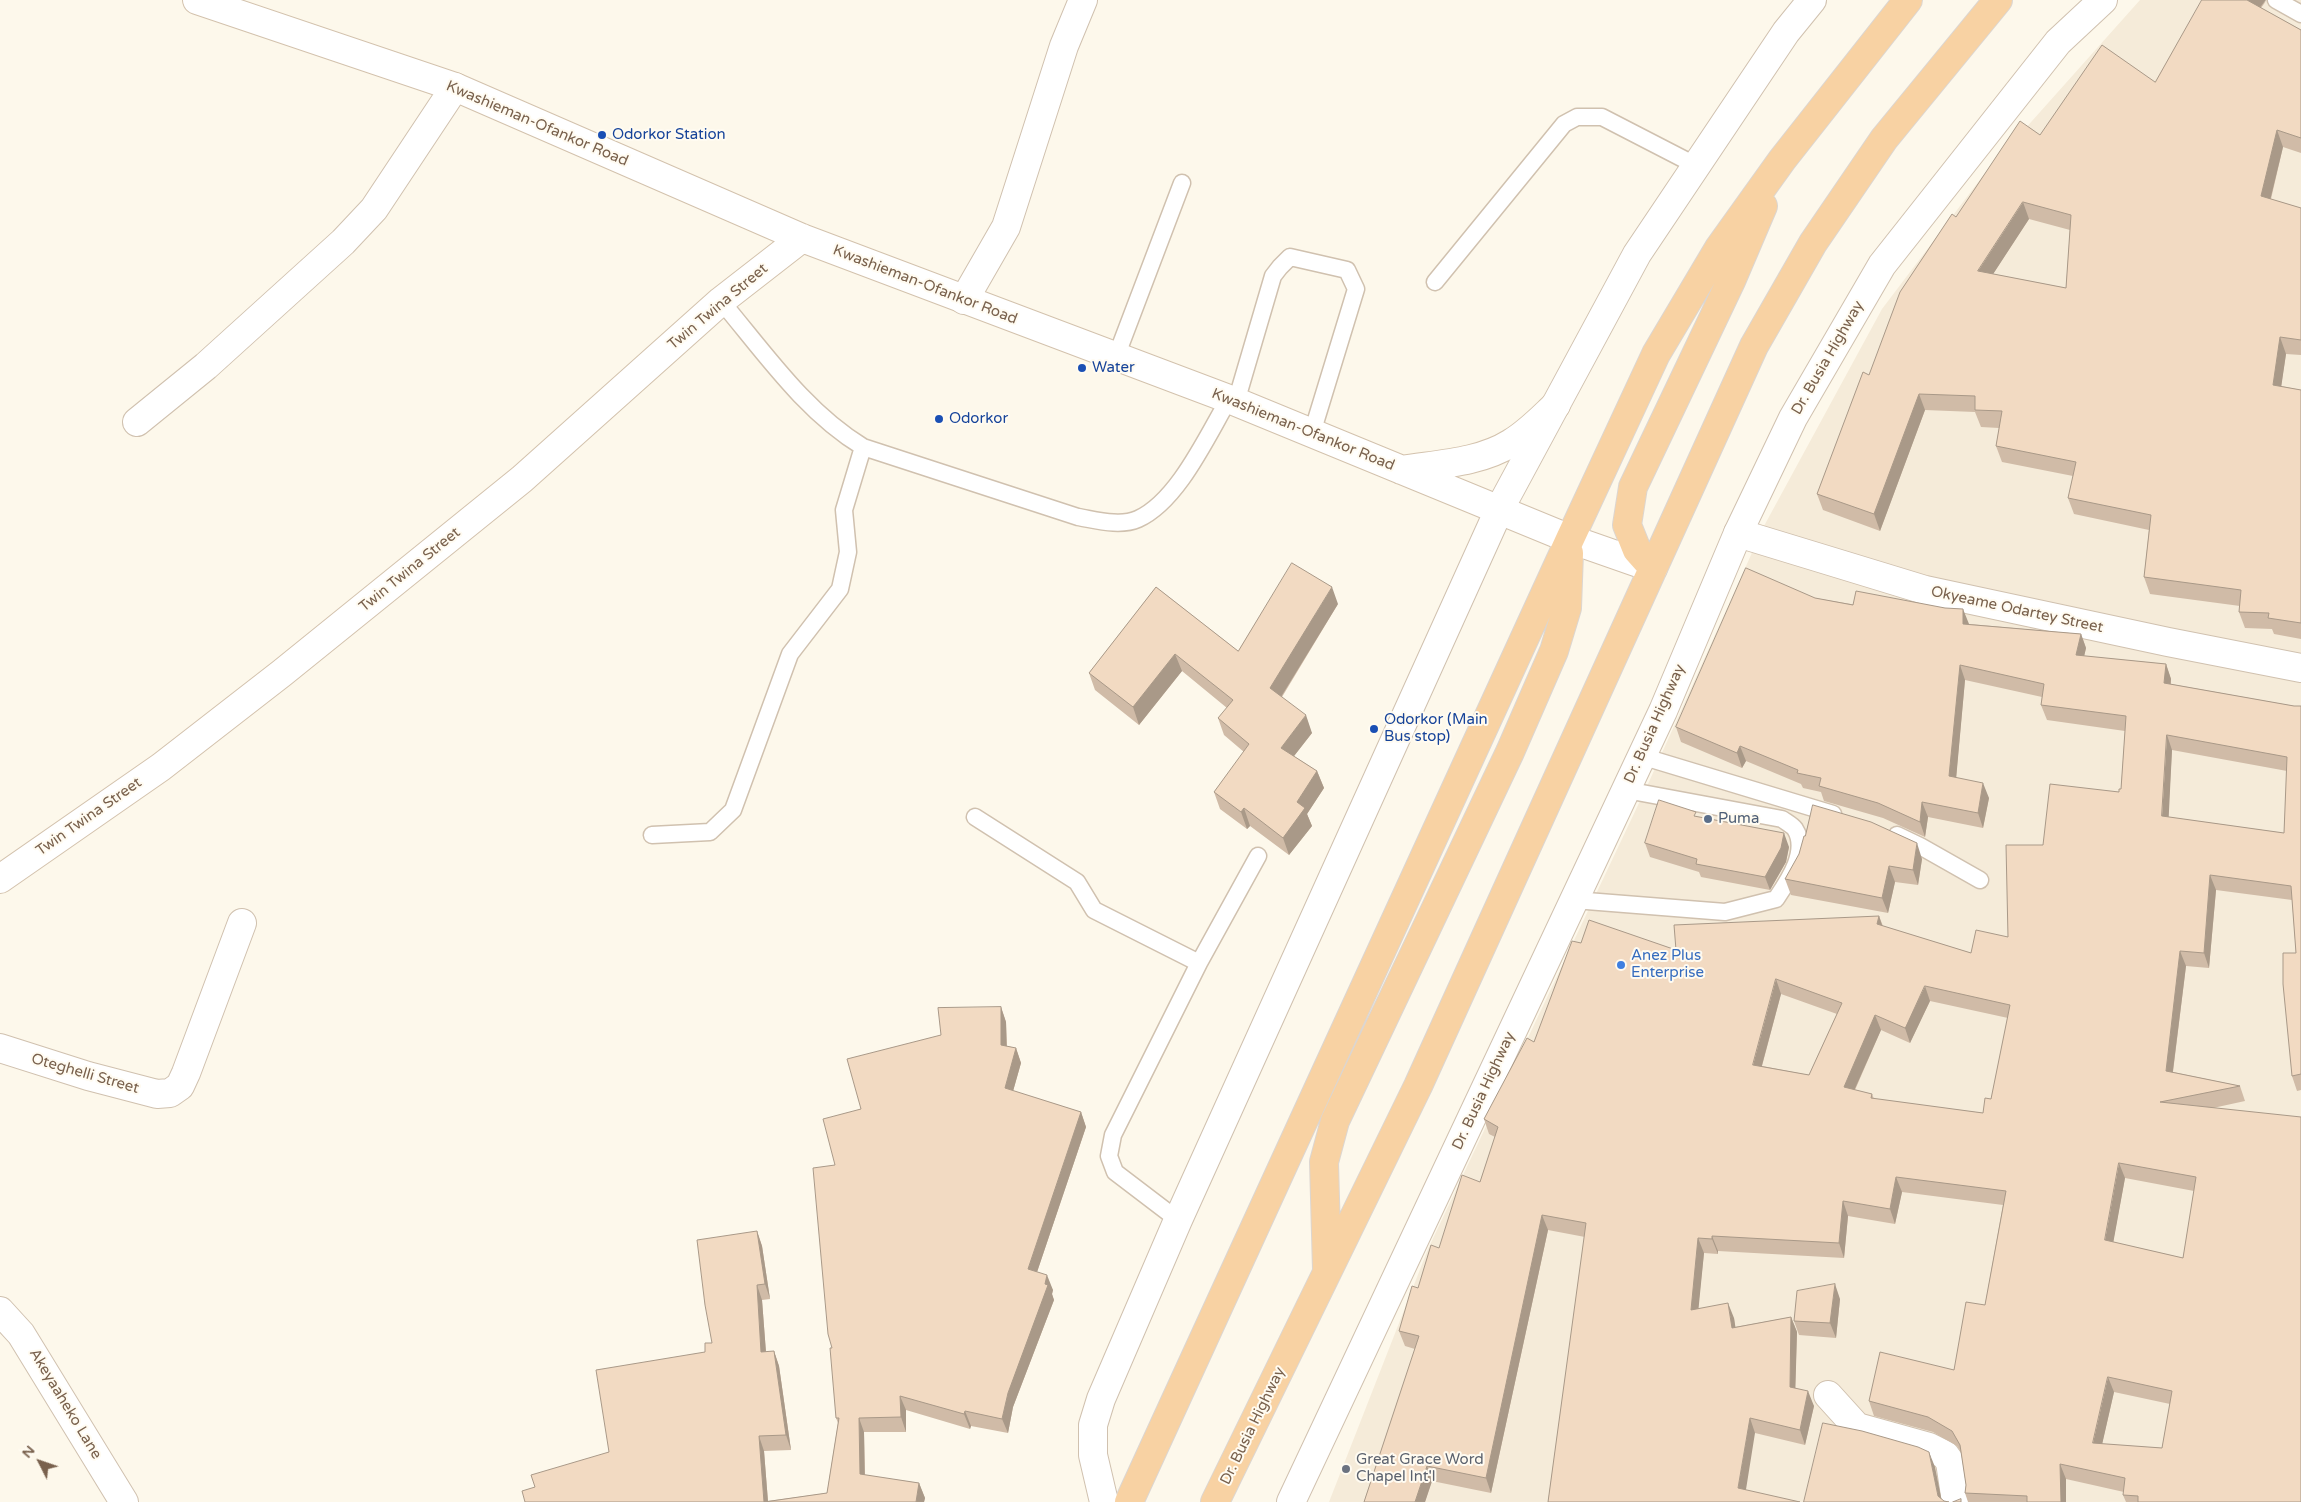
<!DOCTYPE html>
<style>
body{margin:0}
#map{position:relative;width:2301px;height:1502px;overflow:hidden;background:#fdf8eb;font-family:"Varela Round",sans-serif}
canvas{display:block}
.north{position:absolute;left:15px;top:1437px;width:50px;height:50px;-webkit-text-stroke:4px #fffbf1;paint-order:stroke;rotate:311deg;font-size:14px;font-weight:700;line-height:20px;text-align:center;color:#79614d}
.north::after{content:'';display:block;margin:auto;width:18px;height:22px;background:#79614d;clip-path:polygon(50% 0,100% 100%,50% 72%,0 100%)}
</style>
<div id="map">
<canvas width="2301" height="1502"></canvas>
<div class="north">N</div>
</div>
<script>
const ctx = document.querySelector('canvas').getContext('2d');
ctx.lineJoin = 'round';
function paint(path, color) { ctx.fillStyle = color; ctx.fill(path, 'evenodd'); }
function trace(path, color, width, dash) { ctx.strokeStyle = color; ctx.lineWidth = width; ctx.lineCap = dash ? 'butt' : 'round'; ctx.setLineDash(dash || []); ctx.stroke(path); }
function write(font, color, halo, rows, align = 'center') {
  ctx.font = font + ' "Varela Round",sans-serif'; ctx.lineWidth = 4; ctx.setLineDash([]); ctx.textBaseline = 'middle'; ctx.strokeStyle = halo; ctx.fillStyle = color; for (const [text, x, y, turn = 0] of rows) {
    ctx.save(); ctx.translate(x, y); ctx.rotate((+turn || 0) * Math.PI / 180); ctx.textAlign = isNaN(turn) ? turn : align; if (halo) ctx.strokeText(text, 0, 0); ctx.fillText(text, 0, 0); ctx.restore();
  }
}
paint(new Path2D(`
 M2140,0H2301V1502H1329L1428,1249L1648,784L1764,526L1882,309L1982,177Z`), '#f5ebd9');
const service = new Path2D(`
 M2276,0L2301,14
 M1435,282L1564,124L1577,117H1602L1697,166
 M721,301C764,352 805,412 863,447L1078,517C1096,520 1120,527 1138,519C1178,501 1207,436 1229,399
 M1116,357L1182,183
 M1236,402L1273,276L1280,267L1290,257L1347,270L1356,289L1312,433
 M1641,756L1833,814
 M975,817L1077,882L1094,910L1199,963
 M652,835L710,832L733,810L790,654L840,589L848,552L844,510L863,447
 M1897,835L1920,846L1980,880
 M1574,900L1725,912L1776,899C1788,881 1809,851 1795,829C1792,825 1786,822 1782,819L1626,790
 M1178,1220L1115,1172L1109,1156L1113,1135L1199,963L1258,856`);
const minor = new Path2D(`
 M964,300L1006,227L1064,46L1083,0
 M137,422L206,366L343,242L374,209L455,87
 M1738,533L1925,590L2168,642L2301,668
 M0,1048L88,1076L157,1094L170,1093L180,1086L186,1073L242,923
 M0,1311L21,1334L124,1502
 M1828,1395L1857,1427L1929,1447L1945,1455L1950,1462L1956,1502`);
const tertiary = new Path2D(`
 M1104,1502L1093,1455V1425L1101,1399L1178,1220L1499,510L1637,254L1786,32L1812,0
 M1291,1502L1663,711L1738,533L1793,418L1882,265L2058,42L2103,0`);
const secondary = new Path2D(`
 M197,0L455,87L802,238L1229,399L1570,539L1653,568
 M1401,470C1438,464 1479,463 1511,443C1528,433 1541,419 1556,405
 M0,879L161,767L282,673L522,479L721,301L802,238`);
const trunk = new Path2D(`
 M1653,568L1637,550L1627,525L1633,487L1731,281L1763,206
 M1327,1270L1324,1162L1335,1121L1510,752L1554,651L1567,608L1569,553
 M1129,1502L1570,539L1656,354L1719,248L1782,160L1908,0
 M1215,1502L1418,1086L1754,346L1813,243L1884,139L1998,0`);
trace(service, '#d0c1af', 19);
trace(minor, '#d0c1af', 30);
trace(tertiary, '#d0c1af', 30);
trace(secondary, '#d3c2ad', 30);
trace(trunk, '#dcd6d1', 30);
trace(service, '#fff', 16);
trace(minor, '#fff', 28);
trace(tertiary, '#fff', 28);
trace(secondary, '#fff', 28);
trace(trunk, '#f8d2a3', 28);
paint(new Path2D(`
 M2266,1L2261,8L2301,30V153L2283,147L2271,199L2301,208V355L2286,354L2281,386L2301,390V639L2274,634L2272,629L2245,628L2239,612L2240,606L2150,594L2144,577L2149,530L2074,514L2068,498L2073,476L2002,462L1996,446L1999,428L1981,427L1975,412L1925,410L1880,531L1823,510L1817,494L1869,375L1956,217L2040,135L2155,82ZM2029,219L2070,230L2066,288L1993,274Z
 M1156,587L1238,651L1338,604L1282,697L1312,733L1294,756L1317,771L1324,788L1307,814L1312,826L1289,855L1250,826L1247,829L1220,809L1214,792L1244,752L1224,735L1218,718L1227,708L1182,671L1139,725L1095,690L1089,673Z
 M1815,598L1969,624L2081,634L2086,648L2084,656L2166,664L2171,679V684L2294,706H2301V1090L2297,1091L2292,1076L2296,953L2292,900L2216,890L2209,968L2186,966L2173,1072L2240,1086L2245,1101L2213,1108L2301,1502H2126L2123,1495L2124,1492L2066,1479V1502H1968L1965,1493L1966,1485L1961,1452L1957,1446L1933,1432L1874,1416L1869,1401L1954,1370L1985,1305L2003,1205L1902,1192L1895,1224L1848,1216L1844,1258L1718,1251V1254L1704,1253L1698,1308L1734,1318L1735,1327L1791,1317L1797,1332L1795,1388L1814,1406L1805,1445L1755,1433L1548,1502L1585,1237L1548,1230L1491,1493L1432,1481L1425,1502H1364L1415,1349L1405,1346L1399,1331L1418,1288L1439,1248L1480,1182L1495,1137L1489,1134L1484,1119L1534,1042L1581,943L1676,950L1879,916L1883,926L1971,953L2008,937L2043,845L2119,792L2121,789L2125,731L2047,720L2041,705L2042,697L1965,680L1956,777L1989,798L1983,828L1928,817L1925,837L1883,818L1824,801L1821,792L1803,788L1801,784L1746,761L1742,768L1681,742L1676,727ZM2172,750L2287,771L2284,833L2168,817ZM1781,994L1837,1014L1809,1075L1762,1066ZM1930,1001L2008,1018L1991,1099L1983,1113L1874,1099L1872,1094L1855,1090L1881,1030L1910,1043ZM2125,1178L2194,1191L2183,1258L2113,1242ZM2114,1392L2170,1404L2162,1448L2102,1444Z
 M1698,817L1789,847L1786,862L1770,890L1701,877L1699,872L1650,857L1645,843Z
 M1922,859L1918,885L1895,882L1888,913L1791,895L1785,879Z
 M1001,1007L1006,1022L1007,1046L1016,1048L1021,1063L1013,1091L1081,1112L1086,1127L1037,1272L1053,1290L1052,1294L1054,1300L1013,1407L1008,1433L971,1426L970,1429L906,1410V1432H864L865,1475L919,1483L925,1498L924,1502H525L535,1487L609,1452L705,1352L712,1343L757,1231L762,1246L770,1299L762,1300L766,1352L774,1351L779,1366L791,1450L764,1451L768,1501L827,1493L838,1423L836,1418L832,1348L835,1165L861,1109L941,1035Z
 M1840,1299L1836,1338L1799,1335L1794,1321Z`), '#d0bba7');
paint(new Path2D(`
 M2247,0H2266L2253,16Z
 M2277,130L2283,147L2267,213L2261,196Z
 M2023,202L2029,219L1984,288L1978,271Z
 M2280,337L2286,354L2279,402L2273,385Z
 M1919,394L1925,410L1880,531L1874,514Z
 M1332,587L1338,604L1276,705L1270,688Z
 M1963,609L1969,624H1963Z
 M2081,634L2086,648L2081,670L2076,655Z
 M1175,654L1182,671L1139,725L1133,707Z
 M2166,664L2171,679L2169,698L2164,683Z
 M1960,665L1965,680L1955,791L1949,776Z
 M1306,715L1312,733L1287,765L1281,748Z
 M2167,735L2172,750L2168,831L2162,816Z
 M1740,746L1746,761L1742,768L1737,753Z
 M1317,771L1324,788L1307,814L1312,826L1289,855L1283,838L1297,802Z
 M1983,783L1989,798L1983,828L1978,813Z
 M1922,802L1928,817L1925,837L1920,822Z
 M1244,808L1250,826L1247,829L1241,812Z
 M1784,833L1789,847L1786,862L1770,890L1765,877Z
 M1917,843L1922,859L1918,885L1913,870Z
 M1889,866L1895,882L1888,913L1882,898Z
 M2210,875L2216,890L2209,968L2204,953Z
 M1879,916L1884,931L1877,924Z
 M2180,951L2186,966L2171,1086L2166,1071Z
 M1776,979L1781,994L1758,1080L1753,1065Z
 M1925,986L1930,1001L1910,1043L1905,1028Z
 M1001,1007L1006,1022L1007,1059L1001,1045Z
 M1875,1015L1881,1030L1849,1102L1844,1087Z
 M1016,1048L1021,1063L1010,1102L1005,1088Z
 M1081,1112L1086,1127L1033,1284L1028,1269Z
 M2119,1163L2125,1178L2111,1255L2105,1240Z
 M1896,1177L1902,1192L1895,1224L1890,1209Z
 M1843,1201L1848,1216L1844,1258L1839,1243Z
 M1542,1215L1548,1230L1491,1493L1486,1478Z
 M757,1231L762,1246L770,1299L765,1284Z
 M1712,1236L1718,1251V1254L1712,1239Z
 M1698,1238L1704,1253L1697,1324L1691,1310Z
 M1047,1275L1053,1290L1052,1294L1054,1300L1013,1407L1008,1433L1002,1419L1008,1393Z
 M1835,1284L1840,1299L1836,1338L1830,1323Z
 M757,1285L762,1300L767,1366L761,1352Z
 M1728,1303L1734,1318L1738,1343L1732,1328Z
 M1791,1317L1797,1332L1795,1402L1790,1387Z
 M774,1351L779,1366L791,1450L786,1435Z
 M2108,1377L2114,1392L2099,1458L2093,1443Z
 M1808,1391L1814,1406L1805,1445L1800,1430Z
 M900,1396L906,1410V1432L901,1417Z
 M965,1411L971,1426L970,1429L964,1414Z
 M859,1418L864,1432L865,1489L860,1474Z
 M1750,1418L1755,1433L1744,1502L1738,1488Z
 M759,1436L764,1451L768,1502H764Z
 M1929,1452L1935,1467L1942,1502L1938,1496Z
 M2060,1464L2066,1479V1502H2061Z
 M1427,1466L1432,1481L1425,1502H1415Z
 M919,1483L925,1498L924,1502H916Z`), '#a99988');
const building = new Path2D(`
 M2202,0H2247L2301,30V138L2277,130L2261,196L2301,208V340L2280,337L2273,385L2301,390V623L2268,618L2269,613L2239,612L2241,590L2144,577L2151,515L2068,498L2076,462L1996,446L2002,411L1975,410V396L1919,394L1874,514L1817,494L1863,372L1869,375L1900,292L1952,214L1956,217L2020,121L2040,135L2102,45L2155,82ZM2023,202L2071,215L2066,288L1978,271Z
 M1292,563L1332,587L1270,688L1306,715L1281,748L1317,771L1297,802L1305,808L1283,838L1244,808L1241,812L1214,792L1249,744L1218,718L1233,700L1175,654L1133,707L1089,673L1156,587L1238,651Z
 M1746,568L1815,598L1853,605L1856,591L1945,608L1963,609V624L2081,634L2076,655L2166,664L2164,683L2294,706H2301V1074L2292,1076L2283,984V953H2296L2291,886L2210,875L2204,953L2180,951L2166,1071L2240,1086L2160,1102L2301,1117V1502H2138V1496L2123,1495L2125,1478L2060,1464L2061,1502H2027V1496L1965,1493L1966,1485L1960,1445L1952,1431L1928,1417L1869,1401L1880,1352L1954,1370L1966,1302L1985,1305L2006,1191L1896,1177L1890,1209L1843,1201L1839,1243L1712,1236V1239L1698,1238L1691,1310L1728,1303L1732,1328L1791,1317L1790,1387L1808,1391L1800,1430L1750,1418L1738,1488L1800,1502H1548L1586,1223L1542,1215L1486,1478L1427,1466L1415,1502H1364L1419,1336L1399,1331L1412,1286L1418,1288L1431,1245L1439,1248L1462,1175L1480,1182L1498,1127L1484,1119L1527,1038L1534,1042L1572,941L1581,943L1589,920L1676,950L1674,925L1879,916L1877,924L1971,953L1976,930L2008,937L2006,845H2043L2050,784L2119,792V789H2121L2126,716L2041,705L2044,684L1960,665L1949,776L1983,783L1978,813L1922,802L1920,822L1878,803L1819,786L1821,778L1797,773L1798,770L1740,746L1737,753L1676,727ZM2167,735L2287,757L2284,833L2162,816ZM1776,979L1842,1003L1809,1075L1753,1065ZM1925,986L2010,1005L1991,1099L1985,1098L1983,1113L1871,1098L1872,1094L1844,1087L1875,1015L1905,1028ZM2119,1163L2196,1177L2183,1258L2105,1240ZM2108,1377L2172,1391L2162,1448L2093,1443Z
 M1659,800L1696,812L1694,816L1784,833L1781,848L1765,877L1696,864L1697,859L1645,843Z
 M1813,805L1871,822L1917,843L1913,870L1889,866L1882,898L1785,879L1799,854L1804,836H1805Z
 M1001,1007V1045L1016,1048L1005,1088L1081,1112L1028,1269L1047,1275L1045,1284L1048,1285L1008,1393L1002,1419L965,1411L964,1414L900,1396L901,1417L859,1418L860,1474L919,1483L916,1502H525L522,1491L535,1487L531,1475L609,1452L596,1370L705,1352V1343H712L705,1305L697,1240L757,1231L765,1284L757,1285L761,1352L774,1351L786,1435L759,1436L764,1502L827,1493L839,1418H836L830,1348H832L828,1334L813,1168L835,1165L823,1119L861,1109L847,1059L941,1035L938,1008Z
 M1835,1284L1830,1323L1794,1321L1797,1291Z
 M1823,1423L1862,1431L1918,1447L1929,1452L1938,1496L1944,1501L1949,1502H1804Z
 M1961,1499V1502H1953Z`);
paint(building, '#f2dac2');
trace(building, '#a99988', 1);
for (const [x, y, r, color] of [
 [602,135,5,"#1a4fb4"],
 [1082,368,5,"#1a4fb4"],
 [939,419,5,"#1a4fb4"],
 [1374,729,5,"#1a4fb4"],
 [1708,819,5,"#5c6f8a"],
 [1621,965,5,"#3f7fe0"],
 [1346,1469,5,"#6b7280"]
]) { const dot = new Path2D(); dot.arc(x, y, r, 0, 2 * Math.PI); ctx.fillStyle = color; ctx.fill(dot); trace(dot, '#fffbf1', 2); }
write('15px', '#79614d', '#fffbf1', [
 ["Kwashieman-Ofankor Road",537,124,23],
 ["Kwashieman-Ofankor Road",925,285,21],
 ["Twin Twina Street",718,307,-40],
 ["Dr. Busia Highway",1828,358,-60],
 ["Kwashieman-Ofankor Road",1303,430,22],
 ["Twin Twina Street",410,570,-39],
 ["Okyeame Odartey Street",2017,610,12],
 ["Dr. Busia Highway",1655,724,-66],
 ["Twin Twina Street",89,817,-35],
 ["Oteghelli Street",85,1074,16],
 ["Dr. Busia Highway",1484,1091,-65],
 ["Akeyaaheko Lane",65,1404,59],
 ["Dr. Busia Highway",1253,1426,-64]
]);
write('15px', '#164399', '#fffbf1', [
 ["Odorkor Station",612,135],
 ["Water",1092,368],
 ["Odorkor",949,419],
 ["Odorkor (Main",1384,720],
 ["Bus stop)",1384,737]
], 'left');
write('15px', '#4e5e75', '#fffbf1', [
 ["Puma",1718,819]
], 'left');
write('15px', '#366cbe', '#fffbf1', [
 ["Anez Plus",1631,956],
 ["Enterprise",1631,973]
], 'left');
write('15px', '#5b616d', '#fffbf1', [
 ["Great Grace Word",1356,1460],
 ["Chapel Int'l",1356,1477]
], 'left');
</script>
